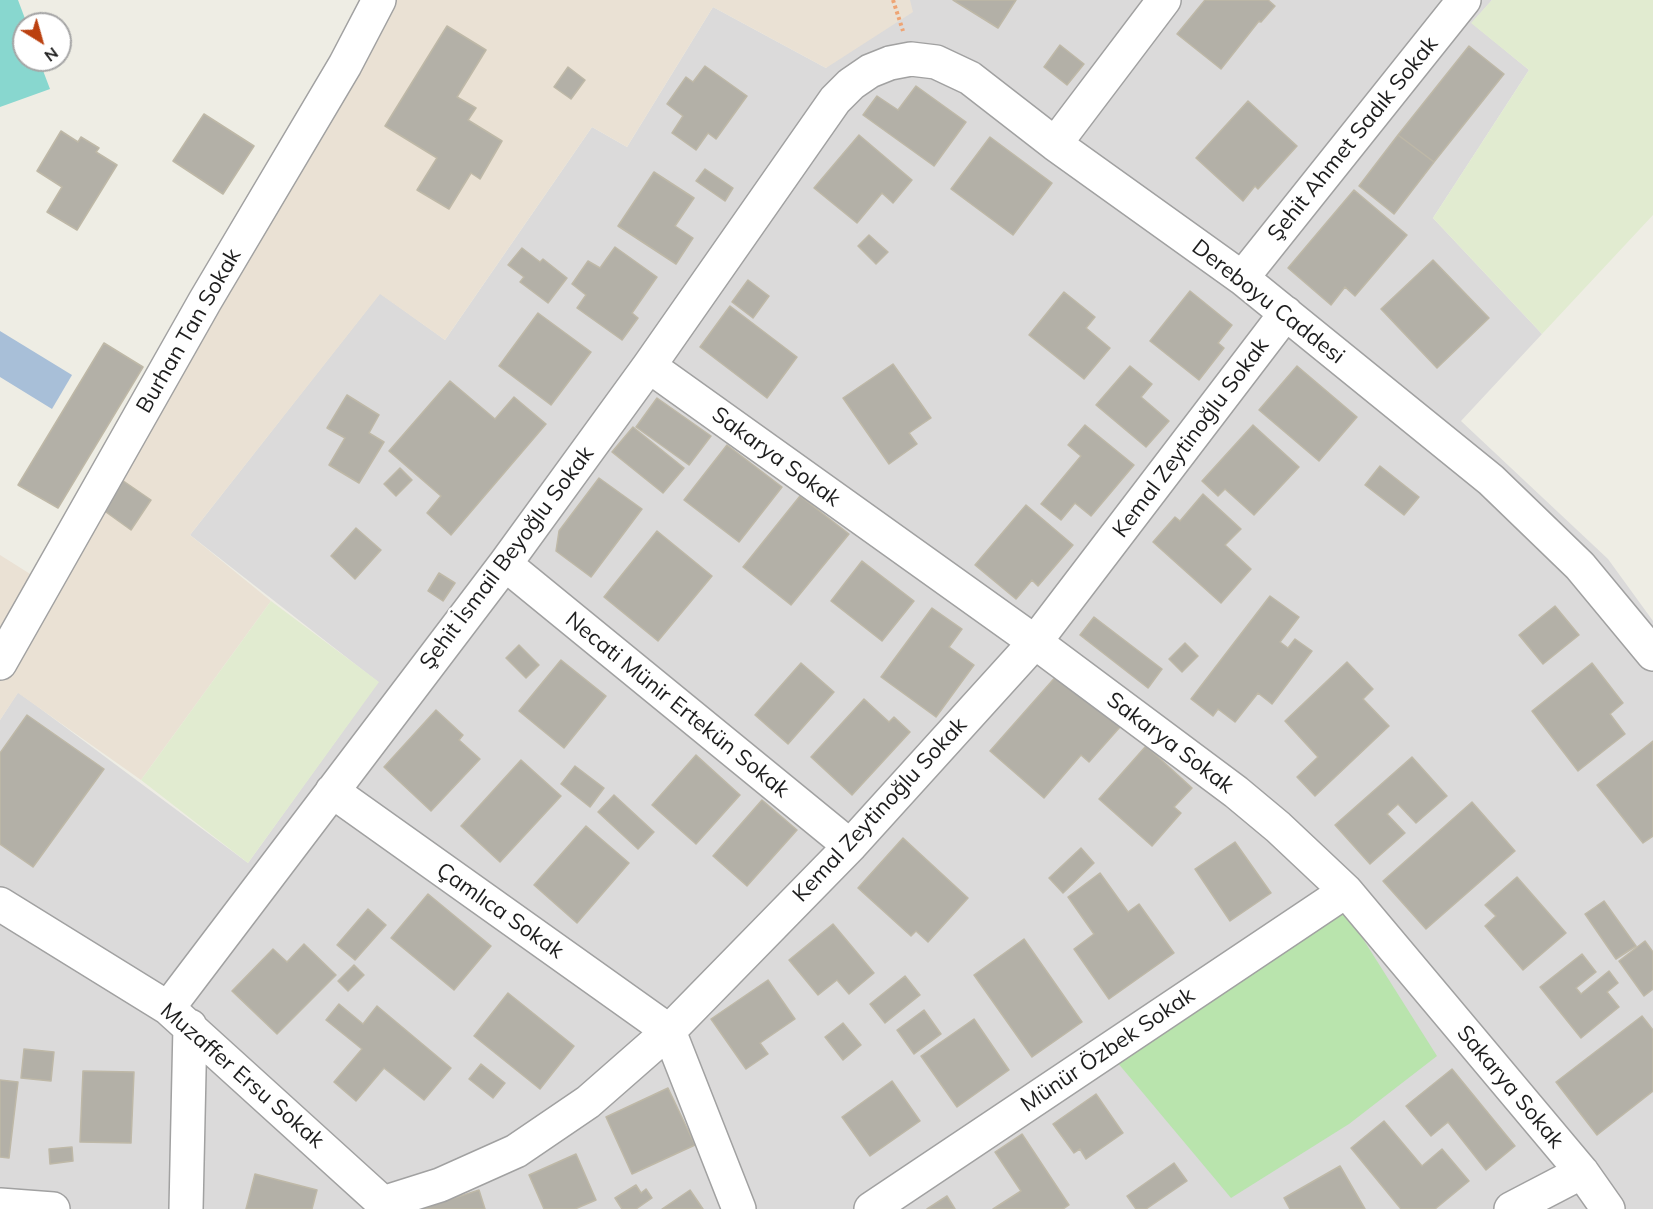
<!DOCTYPE html>
<meta charset="utf-8">
<style>
body{margin:0}
#map{position:relative;width:1653px;height:1209px;overflow:hidden;background:#eeede4;font-family:Mulish,sans-serif}
canvas{display:block}
.north{position:absolute;left:12px;top:12px;width:60px;height:60px;box-sizing:border-box;background:#fff;border:2px solid #a5a5a5;border-radius:50%;rotate:143deg;font-size:16px;font-weight:700;line-height:24px;text-align:center;color:#1d1d1d}
.north::after{content:'';display:block;margin:auto;width:21px;height:27px;background:#bb4110;clip-path:polygon(50% 0,100% 100%,50% 72%,0 100%)}
</style>
<div id="map">
<canvas width="1653" height="1209"></canvas>
<div class="north">N</div>
</div>
<script>
const ctx = document.querySelector('canvas').getContext('2d');
ctx.lineJoin = 'round';
function paint(path, color) { ctx.fillStyle = color; ctx.fill(path, 'evenodd'); }
function trace(path, color, width, dash) { ctx.strokeStyle = color; ctx.lineWidth = width; ctx.lineCap = dash ? 'butt' : 'round'; ctx.setLineDash(dash || []); ctx.stroke(path); }
function write(font, color, halo, rows, align = 'center') {
  ctx.font = font + ' Mulish,sans-serif'; ctx.lineWidth = 5; ctx.setLineDash([]); ctx.textBaseline = 'middle'; ctx.strokeStyle = halo; ctx.fillStyle = color; for (const [text, x, y, turn = 0] of rows) {
    ctx.save(); ctx.translate(x, y); ctx.rotate((+turn || 0) * Math.PI / 180); ctx.textAlign = isNaN(turn) ? turn : align; if (halo) ctx.strokeText(text, 0, 0); ctx.fillText(text, 0, 0); ctx.restore();
  }
}
paint(new Path2D(`
 M872,0H1492L1472,23L1529,70L1433,218L1542,334L1461,421L1608,559L1653,621V1209H0V720L18,692L248,863L378,682L190,535L380,293L445,340L592,127L627,147L713,7L826,68Z`), '#dbdada');
paint(new Path2D(`
 M378,0H910L913,12L826,68L713,7L627,147L592,127L445,340L380,294L190,535L271,601L141,780L18,693L0,720V555L35,577Z`), '#eae1d4');
paint(new Path2D(`
 M1492,0H1653V215L1542,334L1433,218L1529,70L1471,23Z
 M271,601L379,682L248,863L141,780Z`), '#e1ebd0');
paint(new Path2D(`
 M1346,912L1437,1056L1349,1124L1231,1198L1117,1062Z`), '#b9e4ad');
paint(new Path2D(`
 M0,0H18L27,24H24V60H39L50,89L0,107Z`), '#88d7cf');
paint(new Path2D(`
 M0,331L72,375L52,409L0,377Z`), '#a8bfd8');
const building = new Path2D(`
 M953,0H1016L998,28Z
 M1205,0H1268L1275,6L1261,22L1259,21L1221,69L1177,34Z
 M447,26L486,50L457,97L476,108L468,120L502,141L480,179L471,173L449,209L417,190L437,158L385,126Z
 M1060,45L1084,64L1067,85L1044,67Z
 M1469,46L1504,74L1434,162L1398,135Z
 M705,66L747,96L716,139L708,133L696,150L672,133L683,116L667,104L686,77L693,82Z
 M568,67L585,80L571,99L554,87Z
 M916,86L966,122L934,166L863,115L877,96L898,110Z
 M1248,101L1297,146L1258,189L1255,186L1243,201L1196,158Z
 M204,114L254,146L223,194L173,161Z
 M61,131L78,142L81,137L99,148L96,152L117,165L77,230L47,212L62,187L37,171Z
 M859,135L912,180L893,203L882,193L857,223L814,188Z
 M1398,135L1434,162L1394,214L1359,186Z
 M990,137L1052,183L1013,235L951,189Z
 M705,169L733,188L725,201L696,181Z
 M654,172L694,198L675,226L693,238L676,264L618,226Z
 M1354,190L1407,235L1355,296L1345,287L1331,305L1288,268Z
 M869,235L888,252L876,264L858,246Z
 M615,247L657,277L632,313L638,318L622,340L577,308L586,295L572,284L588,261L600,268Z
 M522,248L540,262L543,259L567,278L548,303L520,282L524,277L508,265Z
 M1433,260L1489,318L1437,368L1381,309Z
 M748,280L769,296L753,318L732,302Z
 M1190,291L1232,325L1218,343L1224,348L1199,380L1150,341Z
 M1064,292L1095,317L1086,328L1110,348L1084,379L1029,335Z
 M730,306L797,357L767,398L700,347Z
 M538,313L591,352L551,405L499,366Z
 M104,343L143,367L58,508L18,485Z
 M893,364L931,418L909,433L917,444L889,464L843,398Z
 M1130,366L1152,384L1141,397L1169,421L1146,447L1096,405Z
 M1297,366L1357,417L1319,461L1259,410Z
 M450,381L495,419L514,397L546,424L451,535L427,513L441,496L389,451Z
 M347,395L379,415L369,433L384,442L359,483L329,465L345,438L327,428Z
 M657,398L711,436L689,465L636,427Z
 M1085,425L1134,465L1091,516L1075,503L1061,520L1041,504L1081,456L1068,445Z
 M1253,425L1299,467L1254,515L1225,489L1218,496L1202,481Z
 M633,427L684,468L663,493L612,452Z
 M727,445L782,487L739,542L684,500Z
 M1380,466L1419,497L1404,515L1365,485Z
 M400,468L412,480L396,496L384,484Z
 M119,478L151,500L131,530L99,507Z
 M599,478L642,509L591,577L556,551L559,531Z
 M1203,494L1241,529L1225,545L1251,569L1221,603L1153,542L1175,517L1180,521Z
 M800,496L849,534L791,605L743,567Z
 M1026,505L1073,545L1038,586L1032,580L1016,599L975,565Z
 M356,528L381,550L355,579L331,556Z
 M657,531L712,576L658,641L604,597Z
 M862,561L914,601L882,641L831,601Z
 M439,573L455,583L443,601L428,591Z
 M1270,596L1299,617L1280,642L1288,648L1295,639L1312,651L1272,704L1258,693L1235,722L1218,709L1213,716L1191,699Z
 M1555,606L1579,635L1543,664L1519,635Z
 M932,608L962,629L949,647L974,665L936,717L881,677Z
 M1094,617L1162,669L1148,688L1080,635Z
 M1185,643L1198,656L1182,672L1169,659Z
 M519,645L539,665L526,678L506,658Z
 M561,660L606,696L564,748L519,711Z
 M1347,662L1373,689L1363,699L1389,726L1315,796L1297,777L1318,757L1285,721Z
 M801,663L834,692L788,744L755,715Z
 M1592,663L1623,703L1610,714L1625,734L1578,771L1532,711Z
 M1059,673L1120,727L1089,762L1081,755L1044,798L990,751Z
 M864,699L889,722L894,717L910,732L852,795L811,757Z
 M436,710L463,735L459,740L480,759L431,811L384,767Z
 M27,715L104,769L33,867L0,844V753Z
 M1653,741V836L1643,843L1597,785Z
 M1146,746L1192,788L1174,807L1181,813L1152,846L1099,799Z
 M696,755L740,795L696,844L652,805Z
 M1412,757L1447,796L1416,823L1398,804L1387,814L1405,833L1370,864L1335,825Z
 M521,760L561,796L500,862L461,826Z
 M575,766L604,788L590,807L561,784Z
 M614,795L654,832L638,849L598,812Z
 M762,800L797,830L747,886L713,856Z
 M1472,802L1515,851L1426,929L1383,881Z
 M586,826L629,863L577,923L534,885Z
 M903,838L968,898L928,942L916,931L911,936L858,888Z
 M1235,842L1271,893L1230,921L1195,869Z
 M1081,848L1094,863L1063,893L1049,878Z
 M1100,873L1128,912L1139,904L1174,953L1109,999L1074,949L1094,934L1068,897Z
 M1517,877L1566,933L1523,970L1485,926L1496,916L1485,905Z
 M428,894L491,946L454,990L391,938Z
 M1604,901L1636,946L1616,959L1585,914Z
 M368,909L386,925L355,960L337,945Z
 M833,924L874,973L849,994L837,980L818,995L789,960Z
 M1024,939L1082,1022L1032,1057L974,975Z
 M1645,941L1653,952V989L1644,996L1619,961Z
 M304,944L336,975L277,1034L232,991L273,949L287,962Z
 M1582,954L1596,972L1576,988L1581,994L1609,971L1618,983L1607,992L1619,1007L1581,1038L1540,987Z
 M354,965L364,975L348,991L338,981Z
 M905,976L920,995L885,1023L870,1004Z
 M768,980L795,1019L760,1043L768,1054L746,1069L711,1019Z
 M508,993L574,1046L540,1089L474,1036Z
 M339,1004L363,1024L377,1006L451,1068L424,1100L384,1068L356,1101L334,1082L362,1049L326,1020Z
 M924,1010L941,1034L914,1054L897,1030Z
 M1642,1016L1653,1030V1091L1597,1135L1556,1082Z
 M974,1019L1009,1070L957,1107L921,1056Z
 M843,1023L861,1045L843,1060L825,1037Z
 M24,1049L54,1052L51,1081L21,1078Z
 M481,1064L505,1083L493,1098L469,1079Z
 M1452,1069L1515,1146L1486,1170L1448,1122L1431,1136L1406,1106Z
 M83,1071L134,1072L131,1143L80,1142Z
 M0,1080L18,1082L9,1158L0,1157Z
 M892,1081L920,1121L870,1156L842,1117Z
 M668,1088L695,1145L632,1174L606,1117Z
 M1096,1094L1123,1133L1086,1159L1080,1149L1074,1153L1053,1124Z
 M1384,1121L1422,1166L1442,1149L1469,1181L1435,1209H1401L1351,1148Z
 M1022,1134L1069,1205L1063,1209H993L1021,1191L995,1152Z
 M72,1147L73,1161L50,1164L49,1149Z
 M576,1154L596,1200L575,1209H544L529,1175Z
 M1174,1163L1187,1181L1146,1209H1136L1127,1196Z
 M1340,1166L1365,1209H1290L1284,1198Z
 M255,1174L317,1190L312,1209H246Z
 M636,1185L641,1193L646,1189L652,1198L636,1209H622L615,1198Z
 M479,1190L485,1209H421Z
 M690,1190L703,1209H662Z
 M947,1196L955,1209H927Z`);
paint(building, '#b3b0a7');
trace(building, '#beb8a7', 1.5);
const street = new Path2D(`
 M1055,144L1164,0
 M1242,278L1464,0
 M649,366L1035,642L1236,792L1278,827L1346,891L1582,1172L1608,1209
 M505,564L850,846
 M0,663L205,301L345,65L379,0
 M332,791L669,1031L739,1209
 M0,904L168,1008L383,1203L385,1209
 M168,1008L505,564L649,366L835,100L851,84L870,71L890,63L911,59L936,62L970,78L1055,144L1242,278L1491,480L1580,566L1653,654
 M383,1203L440,1185L516,1151L588,1102L669,1031L850,846L1035,642L1286,313
 M0,1205L53,1209
 M186,1209L190,1026
 M871,1209L1346,891
 M1511,1209L1582,1172`);
trace(street, '#a1a1a1', 36);
trace(new Path2D(`
 M893,0L903,31`), '#eea474', 4, [3, 3]);
trace(street, '#fff', 33);
write('22px', '#1d1d1d', '#fff', [
 ["Şehit Ahmet Sadık Sokak",1353,139,-51],
 ["Dereboyu Caddesi",1268,302,38],
 ["Burhan Tan Sokak",189,331,-60],
 ["Kemal Zeytinoğlu Sokak",1191,438,-53],
 ["Sakarya Sokak",776,457,36],
 ["Şehit İsmail Beyoğlu Sokak",507,558,-53],
 ["Necati Münir Ertekün Sokak",677,705,39],
 ["Sakarya Sokak",1170,743,37],
 ["Kemal Zeytinoğlu Sokak",880,810,-47],
 ["Çamlıca Sokak",500,911,35],
 ["Münür Özbek Sokak",1108,1050,-34],
 ["Muzaffer Ersu Sokak",242,1076,41],
 ["Sakarya Sokak",1510,1087,50]
]);
</script>
